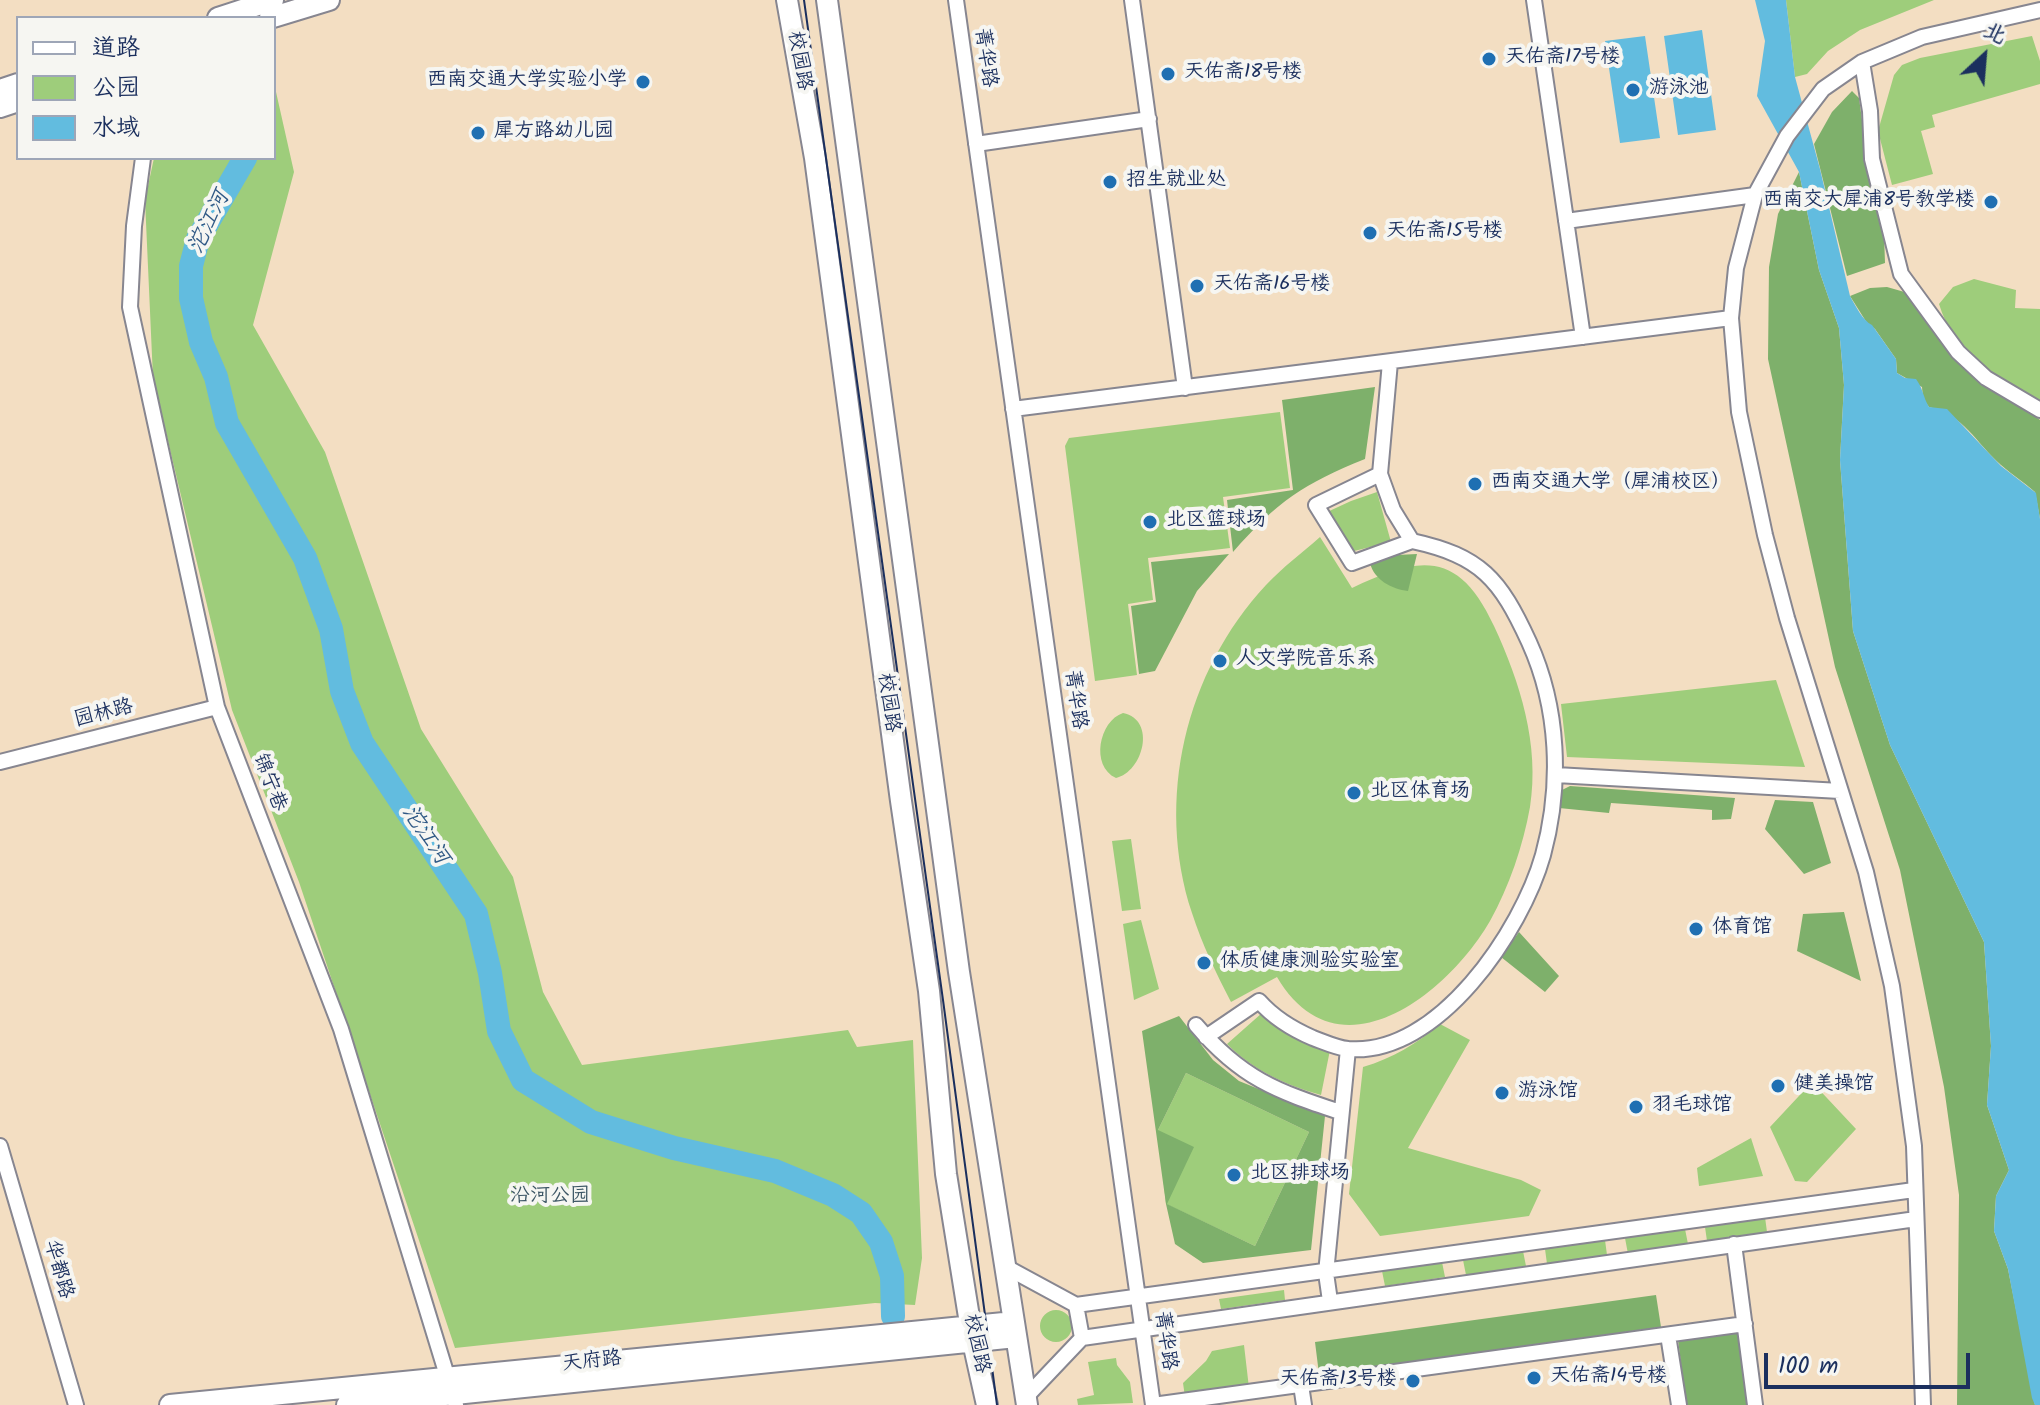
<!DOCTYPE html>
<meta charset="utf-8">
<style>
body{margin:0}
#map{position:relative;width:2040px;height:1405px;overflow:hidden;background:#f3dec2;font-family:Kalam,"LXGW WenKai TC",sans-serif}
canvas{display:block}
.legend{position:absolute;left:16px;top:16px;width:260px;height:144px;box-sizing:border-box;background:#f6f6f2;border:2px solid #9ea6b7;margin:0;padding:10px 14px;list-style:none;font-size:24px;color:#1b2f5e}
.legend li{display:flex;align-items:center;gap:16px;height:40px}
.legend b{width:40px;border:2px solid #9ea6b7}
.north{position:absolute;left:1944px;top:16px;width:80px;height:80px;-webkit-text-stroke:6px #f6f6f2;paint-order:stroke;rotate:26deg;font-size:22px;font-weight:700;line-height:32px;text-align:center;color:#1b2f5e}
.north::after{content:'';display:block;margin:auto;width:28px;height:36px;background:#1b2f5e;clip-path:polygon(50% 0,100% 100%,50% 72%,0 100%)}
.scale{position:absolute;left:1764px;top:1353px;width:206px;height:36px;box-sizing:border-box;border:4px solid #1b2f5e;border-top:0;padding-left:10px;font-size:24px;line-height:28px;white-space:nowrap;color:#1b2f5e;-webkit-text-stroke:6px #f6f6f2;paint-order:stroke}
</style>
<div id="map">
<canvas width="2040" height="1405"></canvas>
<ul class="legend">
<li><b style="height:10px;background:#fff"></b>道路</li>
<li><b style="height:22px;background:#9ecd7b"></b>公园</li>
<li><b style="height:22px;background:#62bcdf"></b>水域</li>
</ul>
<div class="north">北</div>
<div class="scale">100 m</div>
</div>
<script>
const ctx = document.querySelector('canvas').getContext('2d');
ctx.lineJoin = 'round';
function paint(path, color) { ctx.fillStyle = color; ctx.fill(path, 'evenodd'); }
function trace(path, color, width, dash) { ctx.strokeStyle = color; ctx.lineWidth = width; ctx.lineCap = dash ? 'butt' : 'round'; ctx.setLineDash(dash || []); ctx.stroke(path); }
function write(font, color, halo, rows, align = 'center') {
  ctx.font = font + ' Kalam,"LXGW WenKai TC",sans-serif'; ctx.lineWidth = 8; ctx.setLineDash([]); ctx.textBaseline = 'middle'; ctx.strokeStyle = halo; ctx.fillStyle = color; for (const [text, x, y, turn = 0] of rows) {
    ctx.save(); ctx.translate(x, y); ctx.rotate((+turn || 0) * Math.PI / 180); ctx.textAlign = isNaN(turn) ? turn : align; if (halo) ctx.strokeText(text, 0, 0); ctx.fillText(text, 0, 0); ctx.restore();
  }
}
paint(new Path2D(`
 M1786,0H1934L1860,30L1828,51L1807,74L1795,77Z
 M2032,36L2040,61V84L1932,115L1935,127L1921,131L1933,174L1892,185L1878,131L1894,75L1902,65L1920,58Z
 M274,83L294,172L253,325L325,452L421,729L513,877L543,992L582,1065L848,1030L857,1047L913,1040L922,1258L915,1305L875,1303L455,1348L299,882L232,710L153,378L145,200L154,158H274Z
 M1974,279L2016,290L2015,308L2040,309V403C1996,381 1954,353 1939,304L1953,287Z
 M1280,412L1290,488L1223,497L1230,548L1148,558L1153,600L1128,604L1137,675L1095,681L1065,446L1069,438Z
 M1377,492L1391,542L1350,552L1325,513L1351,501Z
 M1320,537L1352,588C1420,555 1459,550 1494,626C1520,682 1540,745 1530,807C1523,846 1509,887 1490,921C1448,994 1338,1081 1277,977L1231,1002C1216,973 1202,944 1192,913C1155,800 1185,672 1266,585C1283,567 1302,553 1320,537Z
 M1776,680L1805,767L1567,757L1561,704Z
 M1123,713C1157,720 1143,772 1116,778C1090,766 1099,721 1123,713Z
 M1131,839L1141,909L1122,911L1112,841Z
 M1141,920L1159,989L1134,1000L1123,924Z
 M1262,1013L1330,1050L1321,1095C1285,1085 1253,1070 1227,1044Z
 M1440,1024L1470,1040L1408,1148L1521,1180L1541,1190L1529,1216L1380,1236L1349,1194L1363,1067C1393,1058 1416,1044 1440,1024Z
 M1186,1073L1309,1132L1255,1246L1166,1204L1158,1130Z
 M1812,1082L1856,1129L1807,1182L1795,1181L1770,1127Z
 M1751,1138L1763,1176L1699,1186L1697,1168Z
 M1765,1217L1767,1232L1707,1241L1705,1227Z
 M1685,1229L1688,1244L1628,1254L1625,1238Z
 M1605,1240L1607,1255L1547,1264L1545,1249Z
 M1523,1251L1526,1266L1466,1275L1463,1260Z
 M1442,1262L1445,1277L1385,1286L1382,1271Z
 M1284,1290L1285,1300L1221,1309L1219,1299Z
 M1040 1326a16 16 0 1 1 32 0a16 16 0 1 1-32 0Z
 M1244,1345L1249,1388L1185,1397L1183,1383L1206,1361L1212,1351Z
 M1116,1358L1117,1365L1130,1382L1133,1403L1078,1405L1077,1399L1094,1395L1088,1362Z`), '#9ecd7b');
paint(new Path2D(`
 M1852,91L1859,98L1872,192L1884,234L1885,263L1847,276L1814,144L1832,112Z
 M1799,172L1819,270L1839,328L1844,385L1840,460L1853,631L1890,745L1984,942L1991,1046L1987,1105L2009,1170L1996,1196L1994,1231L2008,1269L2035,1405H1957L1959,1195L1944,1087L1900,870L1835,667L1768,359L1769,267L1778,214Z
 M1887,287L1908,293L2023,407L2040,420V519L2035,492C2024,482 2012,475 2001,465C1976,443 1964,415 1929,407L1923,399L1922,387L1897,373L1896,359L1875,329L1867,323L1850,296L1870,288Z
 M1375,387L1365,459C1303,484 1278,501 1233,552L1227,500L1293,490L1282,400Z
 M1229,554L1197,591L1155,671L1139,674L1131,606L1156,602L1151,562Z
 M1417,554L1408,591C1392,589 1374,580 1370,563L1397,555Z
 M1570,786L1735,798L1731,819L1712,820V810L1611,803L1609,813L1559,808L1562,790Z
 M1775,800L1813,802L1831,863L1804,874L1765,829Z
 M1844,912L1861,981L1797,951L1803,914Z
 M1519,932L1559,976L1545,992L1501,957Z
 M1179,1016L1213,1060L1239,1081L1325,1116L1311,1250L1203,1263L1175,1244L1166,1204L1142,1031ZM1186,1073L1309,1132L1255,1246L1167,1204L1194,1147L1158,1130Z
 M1656,1295L1661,1327L1319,1374L1315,1342Z
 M1739,1331L1749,1405H1686L1678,1339Z`), '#7eb06b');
paint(new Path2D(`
 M1755,0H1786L1795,77L1820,169L1850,296C1855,305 1863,321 1872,325L1896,359L1897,373L1905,378L1916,379C1923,388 1923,397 1929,407L1947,409L2001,466L2036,493L2040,519V1405H2035L2032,1398L2008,1269L1994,1231L1996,1196L2009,1170L1987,1105L1991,1046L1984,942L1890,745L1853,631L1840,460L1844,385L1839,328L1819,270L1799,172L1757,96L1765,41Z
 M1702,30L1716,130L1678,135L1664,36Z
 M1645,36L1660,138L1620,143L1605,41Z`), '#62bcdf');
trace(new Path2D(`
 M245,158L198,239L191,266V298L201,342L216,377L227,423L305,558L331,629L342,691L362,743L476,914L490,973L499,1031L523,1080L591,1122L674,1148L775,1171L833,1195L861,1213L881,1242L892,1276L893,1316`), '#62bcdf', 24);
const street = new Path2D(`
 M956,0L1153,1405
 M1132,0L1185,388
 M1534,0L1583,337
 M1862,62L1870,111L1872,159L1901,274L1958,352L1986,378L2040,410
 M976,144L1149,119
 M143,158L134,226L130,307L217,707L341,1029L456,1405
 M1566,221L1755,195
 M1013,409L1731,318
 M1380,474L1316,505L1352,563L1412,541
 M0,762L217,707
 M1556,775L1840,791
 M1196,1025C1241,1078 1276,1091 1340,1112
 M1206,1037L1259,1001C1274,1018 1292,1029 1313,1038C1324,1042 1337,1048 1348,1049C1438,1057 1522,930 1543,855C1562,785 1559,708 1529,642C1500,579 1481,556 1412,541L1393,510L1380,474L1390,362
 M0,1146L76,1405
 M1734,1244L1755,1405
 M1004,1266L1076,1305L1082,1338L1026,1397
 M1330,1301L1326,1273L1348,1049
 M1076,1305L1914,1190
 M1668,1335L1679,1405
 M1082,1338L1916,1219
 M1301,1385L1304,1405
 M1153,1405L1745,1324
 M1923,1405L1914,1146L1892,986L1866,872L1787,618L1765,535L1739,412L1731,318L1736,268L1755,195L1787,136L1823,89L1862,62L1922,37L2040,10`);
const secondary = new Path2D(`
 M787,0L815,158L901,801L929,991L946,1174L973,1342L987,1405
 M827,0L959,972L1027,1405
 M218,18L273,0
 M270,18L329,0
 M0,90L18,84
 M0,107L18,101
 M170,1405L1014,1322
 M347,1405L1016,1337`);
trace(street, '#878690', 18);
trace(secondary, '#878690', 24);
trace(street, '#fff', 14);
trace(secondary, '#fff', 20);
trace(new Path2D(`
 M804,0L943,1000L997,1405`), '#1b2f5e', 2);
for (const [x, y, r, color] of [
 [1489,59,8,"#1f6fb2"],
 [1168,74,8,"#1f6fb2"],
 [643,82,8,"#1f6fb2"],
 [1633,90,8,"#1f6fb2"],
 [478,133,8,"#1f6fb2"],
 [1110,182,8,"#1f6fb2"],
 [1991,202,8,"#1f6fb2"],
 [1370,233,8,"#1f6fb2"],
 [1197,286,8,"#1f6fb2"],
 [1475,484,8,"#1f6fb2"],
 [1150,522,8,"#1f6fb2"],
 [1220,661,8,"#1f6fb2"],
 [1354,793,8,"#1f6fb2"],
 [1696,929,8,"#1f6fb2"],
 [1204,963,8,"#1f6fb2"],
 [1778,1086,8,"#1f6fb2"],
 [1502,1093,8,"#1f6fb2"],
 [1636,1107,8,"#1f6fb2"],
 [1234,1175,8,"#1f6fb2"],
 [1534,1378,8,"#1f6fb2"],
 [1413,1381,8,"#1f6fb2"]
]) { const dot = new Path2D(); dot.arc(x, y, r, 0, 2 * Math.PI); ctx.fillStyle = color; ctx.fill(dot); trace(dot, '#f6f6f2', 3); }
write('20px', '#1b2f5e', '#f6f6f2', [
 ["菁华路",984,58,82],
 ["校园路",798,61,80],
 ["菁华路",1074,700,82],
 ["校园路",887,703,82],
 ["园林路",104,715,-14],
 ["锦宁巷",268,783,69],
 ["华都路",57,1270,74],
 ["菁华路",1164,1341,82],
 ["校园路",975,1344,78],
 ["天府路",592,1363,-6]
]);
write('20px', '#1b2f5e', '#f6f6f2', [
 ["天佑斋17号楼",1505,59],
 ["天佑斋18号楼",1184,74],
 ["西南交通大学实验小学",627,82,"right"],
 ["游泳池",1649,90],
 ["犀方路幼儿园",494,133],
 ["招生就业处",1126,182],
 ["西南交大犀浦8号教学楼",1975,202,"right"],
 ["天佑斋15号楼",1386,233],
 ["天佑斋16号楼",1213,286],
 ["西南交通大学（犀浦校区）",1491,484],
 ["北区篮球场",1166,522],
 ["人文学院音乐系",1236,661],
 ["北区体育场",1370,793],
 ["体育馆",1712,929],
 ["体质健康测验实验室",1220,963],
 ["健美操馆",1794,1086],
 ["游泳馆",1518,1093],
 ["羽毛球馆",1652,1107],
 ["北区排球场",1250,1175],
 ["天佑斋14号楼",1550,1378],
 ["天佑斋13号楼",1397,1381,"right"]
], 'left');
write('20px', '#3c5665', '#f6f6f2', [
 ["沿河公园",550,1198]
]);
write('italic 22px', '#305985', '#f6f6f2', [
 ["沱江河",211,223,-64],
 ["沱江河",424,836,56]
]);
</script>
